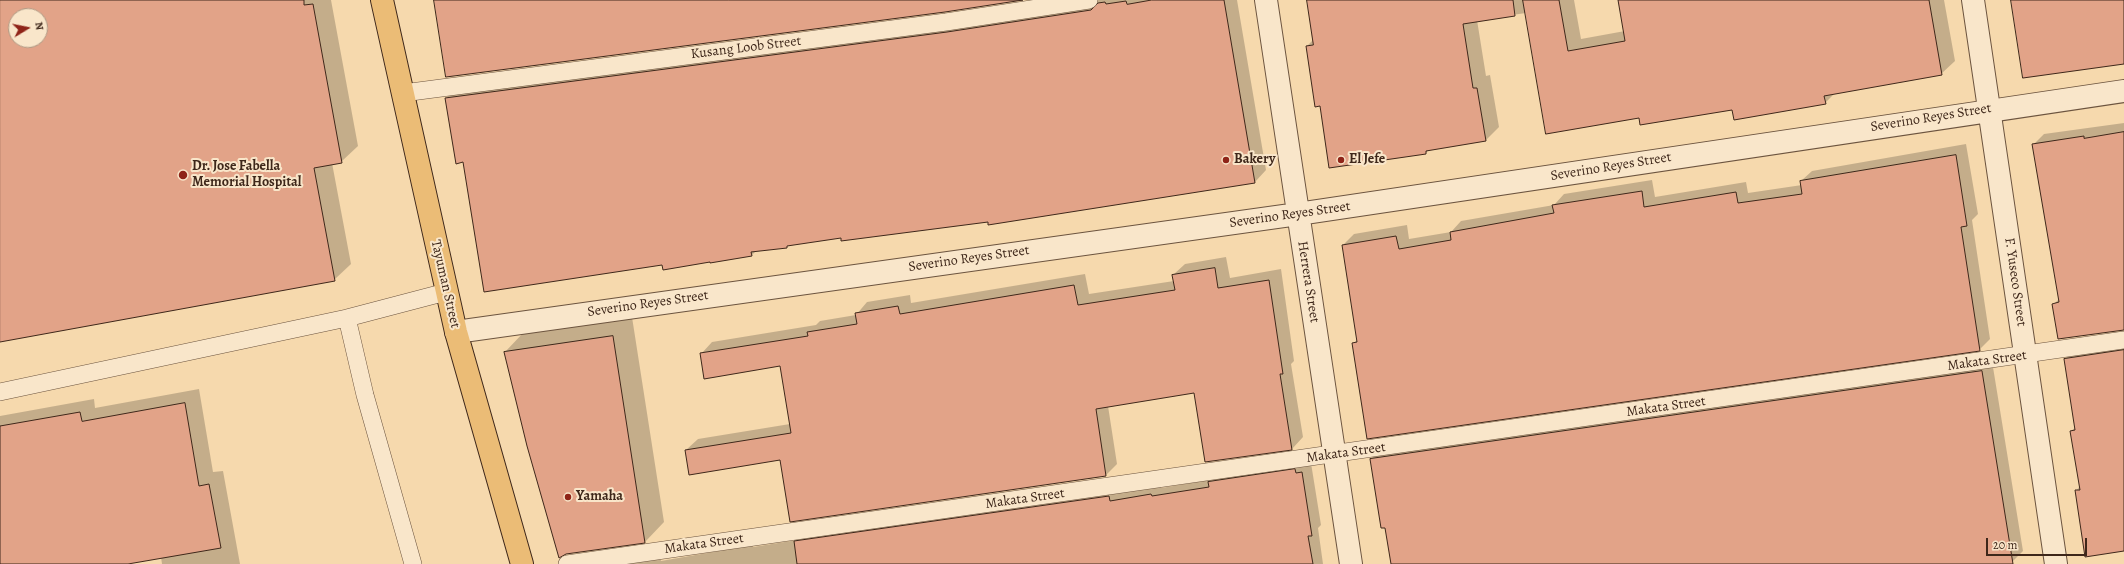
<!DOCTYPE html>
<style>
body{margin:0}
#map{position:relative;width:2124px;height:564px;overflow:hidden;background:#f6d9ad;font-family:Alegreya,serif}
canvas{display:block}
.north{position:absolute;left:8px;top:8px;width:40px;height:40px;box-sizing:border-box;background:#f9e6ca;border:1px solid #ae9a84;border-radius:50%;rotate:80deg;font-size:11px;font-weight:700;line-height:16px;text-align:center;color:#3e271a}
.north::after{content:'';display:block;margin:auto;width:14px;height:18px;background:#8f2418;clip-path:polygon(50% 0,100% 100%,50% 72%,0 100%)}
.scale{position:absolute;left:1986px;top:538px;width:101px;height:18px;box-sizing:border-box;border:2px solid #3e271a;border-top:0;padding-left:5px;font-size:12px;line-height:14px;white-space:nowrap;color:#3e271a;-webkit-text-stroke:3px #f9e6ca;paint-order:stroke}
</style>
<div id="map">
<canvas width="2124" height="564"></canvas>
<div class="north">N</div>
<div class="scale">20 m</div>
</div>
<script>
const ctx = document.querySelector('canvas').getContext('2d');
ctx.lineJoin = 'round';
function paint(path, color) { ctx.fillStyle = color; ctx.fill(path, 'evenodd'); }
function trace(path, color, width, dash) { ctx.strokeStyle = color; ctx.lineWidth = width; ctx.lineCap = dash ? 'butt' : 'round'; ctx.setLineDash(dash || []); ctx.stroke(path); }
function write(font, color, halo, rows, align = 'center') {
  ctx.font = font + ' Alegreya,serif'; ctx.lineWidth = 4; ctx.setLineDash([]); ctx.textBaseline = 'middle'; ctx.strokeStyle = halo; ctx.fillStyle = color; for (const [text, x, y, turn = 0] of rows) {
    ctx.save(); ctx.translate(x, y); ctx.rotate((+turn || 0) * Math.PI / 180); ctx.textAlign = isNaN(turn) ? turn : align; if (halo) ctx.strokeText(text, 0, 0); ctx.fillText(text, 0, 0); ctx.restore();
  }
}
paint(new Path2D(`
 M0,0H331L358,146L341,162L332,163L351,264L334,280L0,341ZM16,16H40V40H16Z
 M1096,0H1237L1266,170L1255,182L989,221L841,236L756,251L752,255L711,261L663,264L463,161L446,98L457,87Z
 M1308,0H1574L1581,39L1625,31L1619,0H1944L1955,61L1941,74L1835,93L1825,103L1639,117L1526,13L1477,20L1486,76L1490,75L1499,127L1485,141L1429,149L1426,153L1321,105L1307,46L1314,39Z
 M2124,123V330L2054,304L2060,298L2033,145L2044,134Z
 M1966,144L1978,214L1972,220L1990,339L1979,350L1353,344L1358,339L1343,245L1354,234L1407,225L1409,239L1451,232L1461,221L1554,205L1564,194L1652,180L1655,197L1746,182L1748,193L1802,185L1801,181L1812,171Z
 M1226,257L1230,278L1281,269L1294,361L1291,364L1303,437L1292,449L1195,392L1108,406L1117,464L1106,475L686,450L698,439L790,424L781,365L701,354L712,342L816,325L820,321L856,315L867,302L910,295L911,303L1085,274L1089,294L1174,281L1173,275L1185,264Z
 M632,317L664,522L645,542L505,352L524,332Z
 M2124,341V551L2076,491L2080,486L2071,431L2076,427L2065,359L2076,348Z
 M1992,361L2023,551L2013,561L1995,564H1391L1386,527L1371,459L1382,448Z
 M199,389L213,472L223,471L240,564H162L161,557L124,564H0V416L94,399L95,408Z
 M1311,463L1321,525L1318,528L1323,564H575L659,553L661,561L753,545V547L797,540L804,532L1161,486V488Z`), '#0003');
const building = new Path2D(`
 M0,0H304V5L313,4L342,163L314,168L335,281L0,342ZM16,16H40V40H16Z
 M434,0H1023L945,12L446,77Z
 M1152,0H1224L1255,183L988,225V222L841,241V238L787,246V248L751,252L752,256L710,263V262L663,270L662,265L484,292L463,162L456,164L445,98L947,32L1091,10L1098,3L1105,2L1106,4L1126,1L1127,4Z
 M1307,0H1513L1515,16L1463,24L1473,88H1477L1486,141L1426,151V154L1329,168L1320,106L1315,107L1306,46L1313,45Z
 M1523,0H1559L1568,51L1625,41L1618,0H1929L1942,75L1824,96L1826,104L1734,120L1732,110L1640,125L1639,118L1546,134Z
 M2011,0H2124V64L2023,78Z
 M2124,132V330L2058,339L2052,304L2059,302L2032,144L2084,136V138Z
 M1956,155L1967,226L1961,227L1980,351L1367,439L1352,343L1357,342L1342,245L1396,236L1399,249L1451,240L1450,232L1554,213L1552,205L1642,191L1644,207L1736,192L1738,203L1802,194L1800,181Z
 M1215,268L1218,288L1269,280L1283,374H1280L1292,450L1205,462L1194,393L1096,409L1106,476L790,522L780,460L689,475L685,450L791,433L780,366L704,379L700,353L808,336L807,332L857,324L855,313L898,306L900,314L1074,285L1078,305L1175,290L1172,275Z
 M613,336L645,543L566,554L559,558L527,446L504,352Z
 M2124,350V551L2085,557L2075,490H2080L2070,431L2075,430L2064,359Z
 M1982,371L2013,564H1391L1385,528H1381L1370,459Z
 M185,403L199,486L209,484L221,548L128,564H0V426L80,412L82,421Z
 M1295,469L1296,473L1302,472L1312,536H1308L1313,564H797L794,541L1109,496L1110,501L1151,494L1152,496L1209,487L1208,482Z`);
paint(building, '#e2a388');
trace(building, '#3e271a', 1);
const service = new Path2D(`
 M403,93L946,22L1089,0
 M347,318L365,395L413,564
 M0,392L347,318L446,292
 M567,564L2124,340`);
const minor = new Path2D(`
 M1266,0L1351,564
 M456,332L1298,214L2124,91`);
const tertiary = new Path2D(`
 M1973,0L2056,564`);
const primary = new Path2D(`
 M382,0L456,332L522,564`);
trace(service, '#6c543f', 18);
trace(minor, '#6c543f', 24);
trace(tertiary, '#6c543f', 24);
trace(primary, '#3e271a', 24);
trace(service, '#f9e6ca', 17);
trace(minor, '#f9e6ca', 22);
trace(tertiary, '#f9e6ca', 22);
trace(primary, '#ebbc76', 22);
for (const [x, y, r, color] of [
 [1226,160,4,"#8f2418"],
 [1341,160,4,"#8f2418"],
 [183,175,5,"#8f2418"],
 [568,497,4,"#8f2418"]
]) { const dot = new Path2D(); dot.arc(x, y, r, 0, 2 * Math.PI); ctx.fillStyle = color; ctx.fill(dot); trace(dot, '#f9e6ca', 1.5); }
write('14px', '#3e271a', '#f9e6ca', [
 ["Kusang Loob Street",746,48,-7],
 ["Severino Reyes Street",1931,118,-9],
 ["Severino Reyes Street",1611,167,-9],
 ["Severino Reyes Street",1290,215,-8],
 ["Severino Reyes Street",969,259,-8],
 ["Herrera Street",1308,282,81],
 ["F. Yuseco Street",2015,282,82],
 ["Tayuman Street",445,284,77],
 ["Severino Reyes Street",648,304,-8],
 ["Makata Street",1987,361,-8],
 ["Makata Street",1666,407,-8],
 ["Makata Street",1346,453,-8],
 ["Makata Street",1025,499,-8],
 ["Makata Street",704,544,-8]
]);
write('bold 14px', '#3e271a', '#f9e6ca', [
 ["Bakery",1234,160],
 ["El Jefe",1349,160],
 ["Dr. Jose Fabella",192,167],
 ["Memorial Hospital",192,183],
 ["Yamaha",576,497]
], 'left');
</script>
